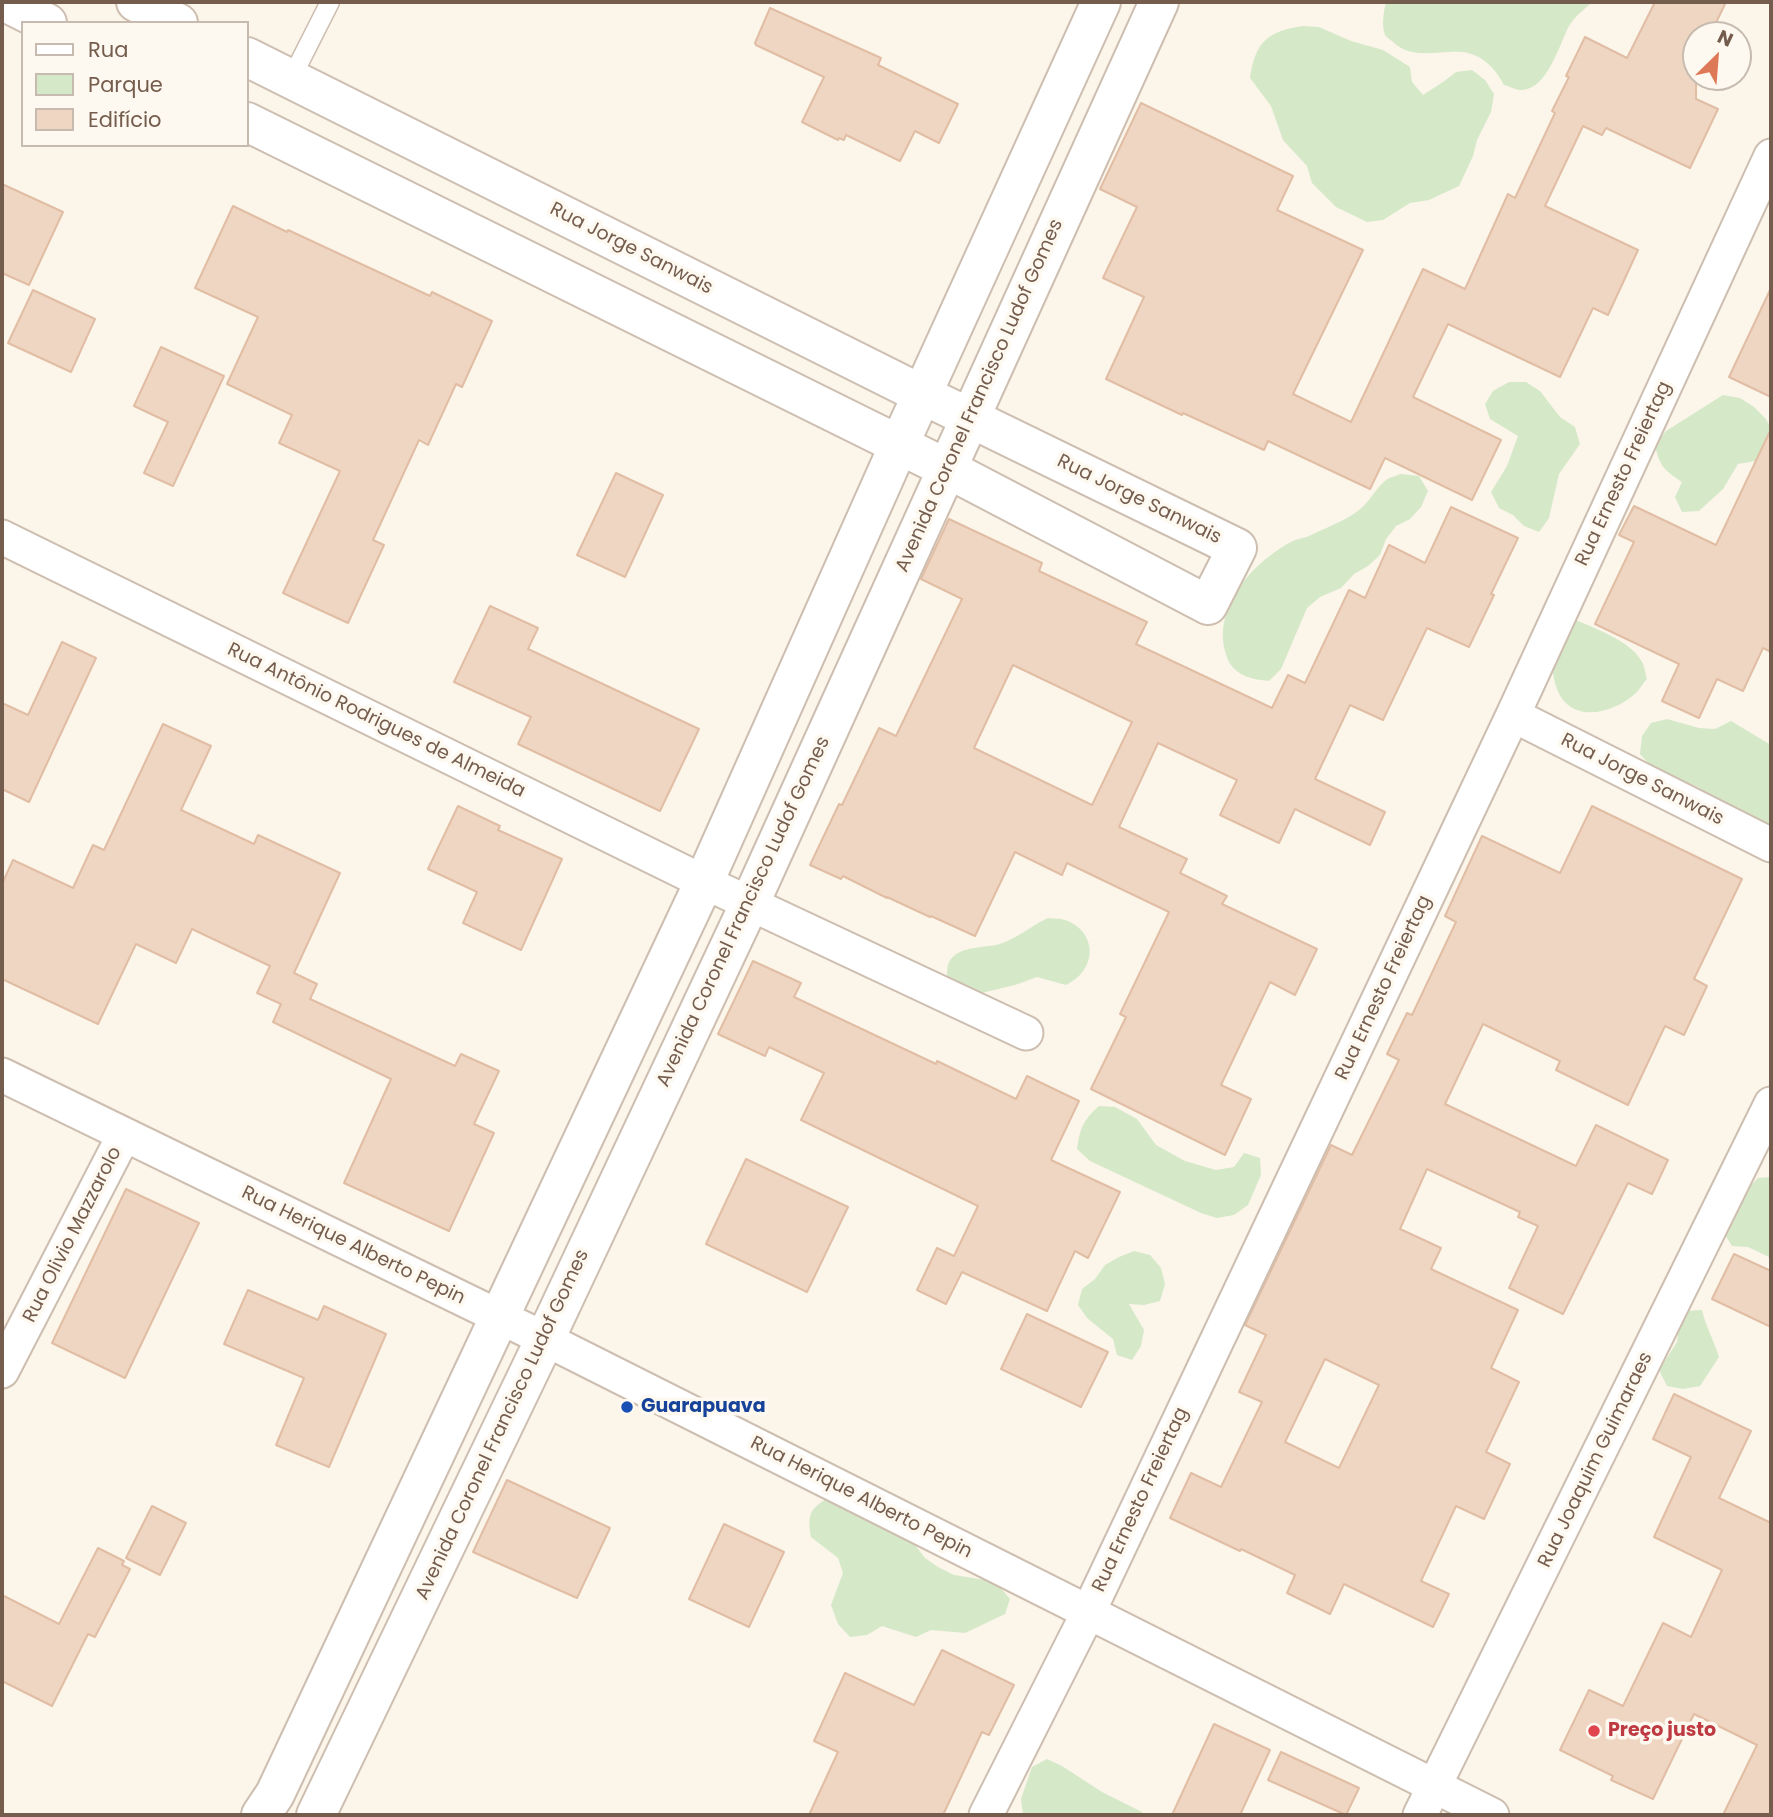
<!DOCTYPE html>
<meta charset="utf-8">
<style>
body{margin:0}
#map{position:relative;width:1773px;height:1817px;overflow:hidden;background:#fbf5ea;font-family:Poppins,sans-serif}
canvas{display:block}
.frame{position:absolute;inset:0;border:4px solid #755d4e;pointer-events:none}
.legend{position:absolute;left:21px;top:21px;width:228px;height:126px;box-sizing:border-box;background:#fef9f0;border:2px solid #c7bbaf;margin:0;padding:9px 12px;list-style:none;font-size:21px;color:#755d4e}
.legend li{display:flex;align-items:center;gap:14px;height:35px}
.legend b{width:35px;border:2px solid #c7bbaf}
.north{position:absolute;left:1682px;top:21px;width:70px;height:70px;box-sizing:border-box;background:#fef9f0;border:2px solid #c7bbaf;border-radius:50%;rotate:25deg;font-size:19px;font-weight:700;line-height:28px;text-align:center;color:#755d4e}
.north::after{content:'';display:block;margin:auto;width:24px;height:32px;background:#dd7957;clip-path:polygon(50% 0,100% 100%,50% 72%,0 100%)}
</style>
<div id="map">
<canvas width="1773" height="1817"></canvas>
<div class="frame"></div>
<ul class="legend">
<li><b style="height:9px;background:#fff"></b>Rua</li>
<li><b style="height:19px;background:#d5e9c9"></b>Parque</li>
<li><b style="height:19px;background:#efd6c3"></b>Edifício</li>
</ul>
<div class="north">N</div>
</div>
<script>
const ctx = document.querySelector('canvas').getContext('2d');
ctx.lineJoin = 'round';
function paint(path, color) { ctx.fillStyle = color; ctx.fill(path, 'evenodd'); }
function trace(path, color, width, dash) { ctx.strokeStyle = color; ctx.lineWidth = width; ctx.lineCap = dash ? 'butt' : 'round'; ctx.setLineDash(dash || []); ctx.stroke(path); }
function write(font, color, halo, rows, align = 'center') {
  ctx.font = font + ' Poppins,sans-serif'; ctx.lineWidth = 7; ctx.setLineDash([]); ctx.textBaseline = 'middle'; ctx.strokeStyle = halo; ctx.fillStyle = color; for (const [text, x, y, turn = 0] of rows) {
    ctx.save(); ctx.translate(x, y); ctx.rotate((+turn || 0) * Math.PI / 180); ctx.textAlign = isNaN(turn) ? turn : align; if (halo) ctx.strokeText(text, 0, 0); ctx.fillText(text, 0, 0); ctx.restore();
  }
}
paint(new Path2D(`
 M1386,2H1592C1584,10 1575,16 1569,26C1559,45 1547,91 1520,90C1516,90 1509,86 1504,85C1496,70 1485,57 1468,53C1444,48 1413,62 1393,42C1391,40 1387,38 1385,35C1381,25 1384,11 1386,2Z
 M1303,26L1319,27L1351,41L1383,50L1410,67L1412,82L1423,95L1443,82L1456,72L1472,70L1485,80L1494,94L1491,112L1477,140L1473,156L1459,186L1429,200L1410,203L1383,220L1367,222L1336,207L1312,183L1307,166L1283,140L1271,106L1250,78C1255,42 1268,31 1303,26Z
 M1509,382H1526L1540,391L1560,417L1575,427L1580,444L1559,474L1549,518L1539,532L1524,526L1513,515L1499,508L1491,492L1507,466L1518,436L1490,419L1485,404L1493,391Z
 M1723,395L1740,398L1754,407L1766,419L1771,428V465L1770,468L1755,461L1738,464L1723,489L1699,511L1682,512L1675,497L1682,482C1664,470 1659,466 1655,444L1666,431Z
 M1401,474L1419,476L1428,491L1421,507L1410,519L1396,526L1386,539L1380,555L1368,566L1354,574L1341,588L1320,597L1307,608L1281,669L1269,681C1248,679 1230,674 1225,651C1214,606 1252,564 1289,543C1295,539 1302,539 1309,536C1323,529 1339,523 1352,515C1369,505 1373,491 1386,480C1390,477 1396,476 1401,474Z
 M1570,618C1590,626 1632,641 1642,662C1645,667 1645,674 1647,679C1643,683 1640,689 1637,692C1613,715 1568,725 1556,686C1554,680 1552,671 1553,664C1554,653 1565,630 1570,618Z
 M1667,719L1699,728L1715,729L1731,721L1771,745V831L1740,817L1698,787L1667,775L1651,766L1640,754L1642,736L1651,723Z
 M1048,918C1054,919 1060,918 1065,920C1090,928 1098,956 1080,975C1076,979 1071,982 1066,985L1037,977L1015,985L973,995L947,978C947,974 947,966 949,962C960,943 988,950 1005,942C1020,936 1033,925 1048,918Z
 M1099,1106L1115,1107L1137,1119L1156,1145L1185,1161L1216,1170L1234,1167L1244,1153L1260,1158L1261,1175L1248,1205L1234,1215L1217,1218L1201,1213L1090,1161L1077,1149C1080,1129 1083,1120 1099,1106Z
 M1771,1177V1258L1748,1247L1732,1246L1724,1233L1746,1190L1758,1178Z
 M1134,1251L1150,1255L1161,1268L1165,1284L1160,1301L1144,1305L1129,1304L1144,1330L1141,1346L1132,1360L1117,1355L1113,1339L1087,1318L1078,1305L1082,1289L1095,1279L1105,1265L1119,1257Z
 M1702,1310C1706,1327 1714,1341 1719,1357L1700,1386L1683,1389L1667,1386L1659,1370L1677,1342L1679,1326L1686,1311Z
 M830,1497L906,1533L925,1558L938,1567L954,1575L986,1580L1000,1587L1010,1599L1005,1614L965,1633L931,1630L916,1637L882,1626L867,1635L850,1637L838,1624L831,1605L843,1573L838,1558L811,1537C807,1514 810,1508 830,1497Z
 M1047,1759L1062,1766L1102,1792L1142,1812L1144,1815H1023L1021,1799L1032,1767Z`), '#d5e9c9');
const building = new Path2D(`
 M1655,2H1726L1710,35H1696V99L1718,109L1690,168L1606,128L1602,135L1583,126L1545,206L1638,250L1608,315L1593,308L1560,377L1448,324L1413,397L1501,440L1472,500L1385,458L1370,489L1268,441L1264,450L1183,413L1182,415L1106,379L1144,297L1103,278L1137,207L1100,189L1141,103L1293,176L1277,210L1363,250L1293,394L1351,422L1423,269L1465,289L1508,194L1515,198L1555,113L1552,111L1569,77L1566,76L1585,37L1627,58Z
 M770,8L881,58L878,65L958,104L939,143L915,131L900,161L846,135L844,140L839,138L838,140L802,122L824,77L756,45L755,43Z
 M2,184L63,212L29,285L2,273Z
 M233,206L287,232L288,230L430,296L432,292L492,321L462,387L456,384L428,445L419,440L373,540L384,545L348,623L283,593L340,471L279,443L292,415L227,384L258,317L195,288Z
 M1771,288V397L1729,377Z
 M33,290L95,319L71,372L8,343Z
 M161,347L224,376L173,486L144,473L168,422L134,406Z
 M1771,429V652L1763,648L1743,691L1717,679L1699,718L1662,701L1679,664L1595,624L1634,542L1619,535L1634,506L1716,545Z
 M616,473L663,495L625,577L577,555Z
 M1451,507L1518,538L1491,594L1494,595L1469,647L1427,628L1383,720L1350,705L1315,779L1385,812L1370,845L1295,809L1279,843L1220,815L1237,780L1158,743L1119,827L1187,859L1180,873L1227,896L1222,904L1317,949L1295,995L1270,982L1221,1085L1251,1099L1225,1155L1091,1089L1126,1017L1120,1014L1169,912L1067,863L1062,875L1015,852L975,936L931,916L930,917L887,897V898L843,876L841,879L810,865L839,804L842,805L879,728L896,736L962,599L921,579L949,519L1042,563L1039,571L1147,622L1136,644L1272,708L1288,675L1305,683L1349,590L1365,598L1389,545L1425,563ZM1013,665L1132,722L1092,805L974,748Z
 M490,606L538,628L528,649L699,729L660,811L518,744L531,717L454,682Z
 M62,642L96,658L29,802L2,789V703L28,715Z
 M163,724L211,746L181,810L254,844L258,835L340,873L294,973L317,984L310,999L455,1066L461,1054L499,1071L474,1124L494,1133L449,1231L344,1183L391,1079L273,1022L281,1004L257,993L270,966L192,929L176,963L136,944L98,1024L2,979V884L13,860L73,888L93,845L104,850Z
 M458,806L500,826L498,830L562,859L521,950L463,923L477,892L428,869Z
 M1592,806L1742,879L1694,979L1707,986L1684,1035L1665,1026L1628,1105L1556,1070L1560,1061L1483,1024L1445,1104L1576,1166L1596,1125L1668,1160L1652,1194L1628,1183L1563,1314L1509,1288L1538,1226L1518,1217L1520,1212L1427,1169L1400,1229L1441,1248L1431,1269L1518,1310L1491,1368L1519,1382L1486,1452L1510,1464L1484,1519L1456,1506L1421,1581L1449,1594L1433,1627L1344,1584L1330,1614L1287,1593L1295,1575L1241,1549L1240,1551L1170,1518L1191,1473L1221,1487L1262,1402L1239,1392L1266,1335L1245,1325L1331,1145L1352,1155L1399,1060L1387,1054L1407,1013L1412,1015L1456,922L1445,916L1482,836L1560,873ZM1325,1359L1379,1385L1339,1468L1285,1442Z
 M753,961L801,983L794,997L936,1064L937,1061L1016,1099L1027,1076L1079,1101L1051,1160L1120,1192L1088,1258L1075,1251L1047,1311L962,1272L946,1304L917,1290L937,1248L954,1256L978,1206L801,1120L824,1073L769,1047L765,1056L718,1034Z
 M746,1159L848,1207L807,1292L706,1244Z
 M126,1189L199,1223L125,1378L52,1343Z
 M1734,1254L1771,1271V1327L1712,1299Z
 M248,1290L318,1320L324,1306L386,1334L329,1467L276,1445L304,1378L224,1344Z
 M1027,1314L1108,1352L1081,1407L1001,1369Z
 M1674,1394L1751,1431L1719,1498L1771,1523V1815H1723L1757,1745L1694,1714L1653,1799L1611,1780L1613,1776L1560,1750L1589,1690L1623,1706L1663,1623L1691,1637L1722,1570L1654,1537L1691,1457L1653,1439Z
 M507,1480L610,1528L577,1598L473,1552Z
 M152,1506L186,1523L160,1575L126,1558Z
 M724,1524L784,1552L749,1627L689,1599Z
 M98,1548L124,1561L122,1565L130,1569L95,1637L88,1634L52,1706L2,1681V1595L59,1624Z
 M942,1650L1014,1685L989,1735L982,1732L943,1815H809L838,1752L814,1741L845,1673L914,1705Z
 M1214,1724L1270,1750L1240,1815H1172Z
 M1281,1752L1359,1788L1346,1815L1268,1780Z`);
paint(building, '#efd6c3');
trace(building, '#e1bda4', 2);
const service = new Path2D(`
 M291,79L330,2`);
const minor = new Path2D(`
 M2,537L704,882L1026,1033
 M1513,715L1771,845
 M2,1075L545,1339L1492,1815
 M2,1371L124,1135
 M986,1815L1088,1613L1513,715L1771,156
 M1420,1815L1771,1104`);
const tertiary = new Path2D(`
 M5,2L47,23
 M136,2L178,23
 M247,57L923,395L1237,548L1208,605L946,468L247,122
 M261,1815L275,1794L704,882L899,445L1101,2
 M316,1815L545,1339L750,903L1159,2`);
trace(service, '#cdbeb0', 21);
trace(minor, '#cdbeb0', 37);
trace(tertiary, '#cdbeb0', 42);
trace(service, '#fff', 18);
trace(minor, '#fff', 33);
trace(tertiary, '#fff', 38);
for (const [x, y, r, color] of [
 [627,1407,7,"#1a4fb4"],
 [1594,1731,7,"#e0444e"]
]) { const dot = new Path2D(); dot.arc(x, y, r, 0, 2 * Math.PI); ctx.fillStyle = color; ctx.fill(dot); trace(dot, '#fef9f0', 2.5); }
write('19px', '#755d4e', '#fef9f0', [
 ["Rua Jorge Sanwais",631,249,27],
 ["Avenida Coronel Francisco Ludof Gomes",980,396,-66],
 ["Rua Ernesto Freiertag",1624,474,-65],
 ["Rua Jorge Sanwais",1139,500,26],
 ["Rua Antônio Rodrigues de Almeida",376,721,26],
 ["Rua Jorge Sanwais",1642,780,27],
 ["Avenida Coronel Francisco Ludof Gomes",744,912,-65],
 ["Rua Ernesto Freiertag",1384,988,-65],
 ["Rua Olivio Mazzarolo",73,1235,-63],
 ["Rua Herique Alberto Pepin",353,1246,26],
 ["Avenida Coronel Francisco Ludof Gomes",503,1425,-65],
 ["Rua Joaquim Guimaraes",1596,1460,-64],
 ["Rua Herique Alberto Pepin",861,1498,27],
 ["Rua Ernesto Freiertag",1141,1500,-65]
]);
write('bold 19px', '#164399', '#fef9f0', [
 ["Guarapuava",641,1407]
], 'left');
write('bold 19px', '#be3a42', '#fef9f0', [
 ["Preço justo",1608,1731]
], 'left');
</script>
